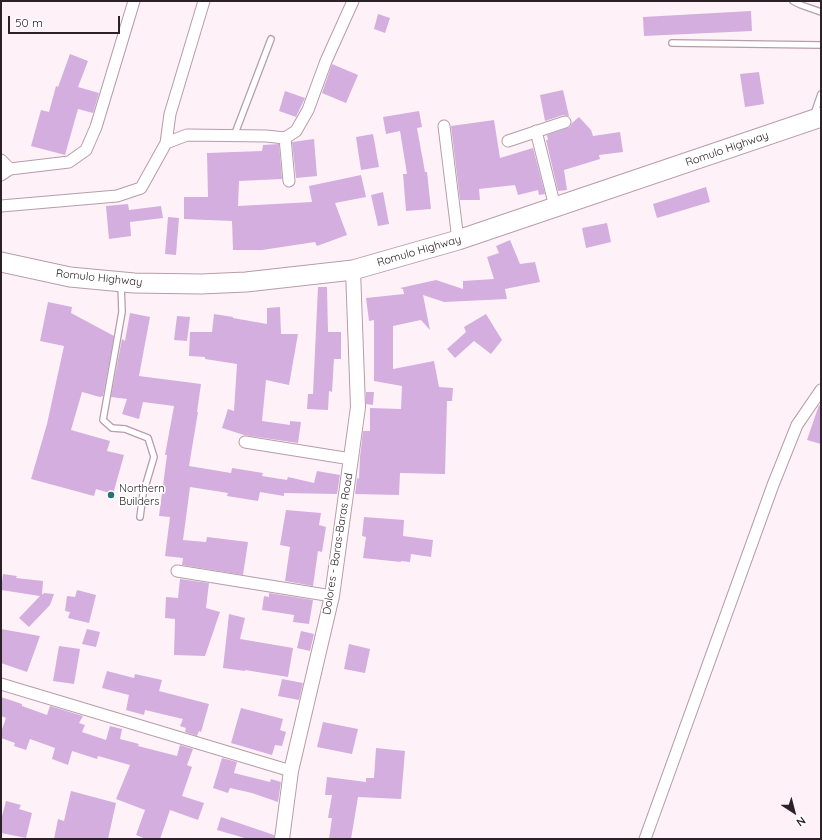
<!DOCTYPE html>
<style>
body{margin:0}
#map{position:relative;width:822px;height:840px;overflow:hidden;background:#fef2f8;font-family:Quicksand,sans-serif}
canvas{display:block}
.frame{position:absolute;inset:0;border:2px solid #2b2126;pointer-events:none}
.north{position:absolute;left:774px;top:792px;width:40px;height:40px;-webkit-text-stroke:3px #fff;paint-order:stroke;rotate:144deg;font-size:11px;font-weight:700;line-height:16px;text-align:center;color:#2b2126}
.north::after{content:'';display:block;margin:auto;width:14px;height:18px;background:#2b2126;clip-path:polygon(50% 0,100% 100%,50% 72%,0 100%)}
.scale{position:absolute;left:8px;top:16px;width:112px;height:18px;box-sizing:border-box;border:2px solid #2b2126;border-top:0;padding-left:5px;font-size:12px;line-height:14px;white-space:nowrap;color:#2b2126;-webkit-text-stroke:3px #fff;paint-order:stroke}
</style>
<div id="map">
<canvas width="822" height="840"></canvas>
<div class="frame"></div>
<div class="north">N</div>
<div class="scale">50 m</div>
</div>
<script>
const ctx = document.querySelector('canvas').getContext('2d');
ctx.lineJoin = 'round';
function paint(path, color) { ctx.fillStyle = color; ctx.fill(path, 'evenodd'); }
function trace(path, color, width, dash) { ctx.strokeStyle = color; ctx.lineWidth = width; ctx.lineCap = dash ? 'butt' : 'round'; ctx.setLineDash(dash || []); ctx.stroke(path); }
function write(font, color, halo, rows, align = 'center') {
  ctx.font = font + ' Quicksand,sans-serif'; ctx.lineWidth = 3.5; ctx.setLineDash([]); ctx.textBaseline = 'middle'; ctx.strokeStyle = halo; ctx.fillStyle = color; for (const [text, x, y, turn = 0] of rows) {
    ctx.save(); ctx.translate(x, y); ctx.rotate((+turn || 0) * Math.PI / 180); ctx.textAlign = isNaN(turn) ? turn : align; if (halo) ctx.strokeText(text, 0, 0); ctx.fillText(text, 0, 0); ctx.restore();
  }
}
paint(new Path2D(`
 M751,11L752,31L644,36L643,17Z
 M378,14L390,18L385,33L374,29Z
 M70,54L88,61L78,87L99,93L93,113L78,109L65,155L31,146L41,110L49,112L56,86L58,87Z
 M332,64L358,75L346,103L322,93Z
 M759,72L764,104L745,107L740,74Z
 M563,90L569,116L563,115L545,121L540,95Z
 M285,91L305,98L296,117L279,111Z
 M419,111L422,127L417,128L425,172H427L431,209L406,211L403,174H407L400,131L386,134L383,117Z
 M579,117L591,130L593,136L620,132L623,152L599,155L600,159L564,170L567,190L558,191L546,140H548L547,135L570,127L572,123Z
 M494,120L500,158L533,148L545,194L539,195L538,190L518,195L515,185L479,189L480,200H460L451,126Z
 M373,134L379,167L361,170L356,137Z
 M314,139L317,176L296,178L292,142Z
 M279,144L282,179L239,181L238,206L312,202L309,186L361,175L366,197L335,203L347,235L317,246L315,242L262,250H233L232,221L184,219V197H208L207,153L262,151L263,145Z
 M706,187L710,202L657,218L653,204Z
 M383,192L389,224L378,226L371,195Z
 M128,204L129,210L161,206L163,218L130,222L131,236L109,239L106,206Z
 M168,217L179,218L176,255L165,254Z
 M607,223L611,242L586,248L582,228Z
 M510,240L520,264L535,262L540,282L505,289L507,299L444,302L423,295L430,330L421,320L393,326V369L434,361L439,387L453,388L452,401H447L445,474L400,473L399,495L355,494L357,478L359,479L360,457L363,431H370V408L401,409L402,386L374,381V320L369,321L366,298L404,294L403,289L400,288L436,280L463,289V281L494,279L487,257L499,253L496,246Z
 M318,287H327L328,332H341V359H334L332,392L329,391L328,410L307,409L308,394H313Z
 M48,302L72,307L71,313L114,336L103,396L100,397L82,392L71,430L110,441L107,451L124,455L113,494L96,489L94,496L31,479L47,424L64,346L40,341Z
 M280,307L281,334H298L289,385L266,380L262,421L290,425V421L301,422L298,443L244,435L222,428L228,409L234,411L237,364L205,359V357L189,356L190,332H212L214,314L233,317V318L267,324V308Z
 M130,313L150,317L139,376L201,384L197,412H198L189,466L231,473L232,468L263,473L262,476L287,480L288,477L314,483L317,471L340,475L337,494L284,493V496L260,492L258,501L227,496L228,493L190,487L183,540L206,542L207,537L248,542L243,575L182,565L183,558L165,556L170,517L159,516L167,455H165L174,406L143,402L139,419L122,414L127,399L111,397L122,339L125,341Z
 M486,314L502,340L491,354L474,341L455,358L447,349L466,332L464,327Z
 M177,316L190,317L187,341L174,340Z
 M366,392H374L373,405L366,404Z
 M819,405L821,406V444L807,440Z
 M286,510L321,513L319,525L326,527L322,552L318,551L313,586L285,581L290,547L280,545Z
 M364,517L404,520L403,536L433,540L431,557L411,554L410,562L401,561V562L363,558L366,537L362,536Z
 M3,574L17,576L16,578L43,581L42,595L44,593L54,594L50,605L29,627L19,618L40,596L1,590Z
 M180,579L209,583L206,608L220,612L205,656L174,655L175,619L165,618L166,597L178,598Z
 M77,590L96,595L89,623L68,618L70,612L65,611L67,596L75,597Z
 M269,593L313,600L309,624L293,622L294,615L262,610L264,596L269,597Z
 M229,614L245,618L240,639L293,648L288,677L245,670V671L223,668Z
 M1,629L40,636L27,672L1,663Z
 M87,629L100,632L96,647L82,644Z
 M301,631L314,634L310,651L297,648Z
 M349,644L370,649L365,673L344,669Z
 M59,646L80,649L74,684L53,681Z
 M107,671L134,678L135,674L162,680L159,691L209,704L201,732L199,731L197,736L185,732L186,728L180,726L183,719L145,710L144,715L126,710L129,695L102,688Z
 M282,679L303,683L299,700L278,696Z
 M1,697L22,704V706L47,715L50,706L83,716L79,723L85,725L82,732L106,740L110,726L122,729L120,739L139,744L138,746L177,756L180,745L193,749L187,765L192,767L182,796L204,803L198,820L170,810L160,839H146L136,835L145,810L116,799L130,765L98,756L97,759L72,751L68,765L52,759L55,748L30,739L26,750L14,746L15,743L1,738V732L6,718L1,716Z
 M241,708L283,719L280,730L286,732L282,746L275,745L272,755L231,743Z
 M323,722L358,729L352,754L317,747Z
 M376,748L405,751L401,799L358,797L351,839H329L332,818H328L332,795H325L327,777L366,782V778H374Z
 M222,758L237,762L234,773L270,782L271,779L281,782L278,802L252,793L230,788L228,793L213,788Z
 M71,791L116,803L108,839H54L58,819L64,821Z
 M6,801L21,805L19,809L32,813L26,838L1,833V820Z
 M221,817L274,835V839H248L217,830Z`), '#d4aede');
const service = new Path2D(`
 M793,1L801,5L821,12
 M672,43L821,45
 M814,114L821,94
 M234,136L271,39
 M121,284L122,312L103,420L112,428L125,429L148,438L154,457L143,494L140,517`);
const minor = new Path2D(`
 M444,126L458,240
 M536,131L555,207
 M285,138L289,181
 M508,141L565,122
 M166,143L170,114L204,1
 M1,160L10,169
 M1,175L10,169L69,162L86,150L96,127L134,1
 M1,206L117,196L141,188L166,143L187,135L266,136L285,138L296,131L308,110L326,61L353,1
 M245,442L351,459
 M177,571L332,596
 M1,684L291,771
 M645,839L773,485L797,425L821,390`);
const tertiary = new Path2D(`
 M282,839L291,771L332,596L358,407L353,270`);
const trunk = new Path2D(`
 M1,262L70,277L134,283L201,284L246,282L353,270L458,240L821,117`);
trace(service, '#b79ca9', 8);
trace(minor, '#b79ca9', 13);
trace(tertiary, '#b79ca9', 16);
trace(trunk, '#b79ca9', 21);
trace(service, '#fff', 5.5);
trace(minor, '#fff', 11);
trace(tertiary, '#fff', 14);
trace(trunk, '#fff', 19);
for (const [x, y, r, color] of [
 [111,495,4,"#28717a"]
]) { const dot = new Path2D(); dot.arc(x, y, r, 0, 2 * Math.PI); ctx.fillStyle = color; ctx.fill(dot); trace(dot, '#fff', 1.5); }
write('11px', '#2b2126', '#fff', [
 ["Romulo Highway",727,149,-19],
 ["Romulo Highway",419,251,-16],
 ["Romulo Highway",99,278,6],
 ["Dolores - Baras-Baras Road",338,544,-81]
]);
write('11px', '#2b2126', '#fff', [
 ["Northern",119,489],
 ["Builders",119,502]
], 'left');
</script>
